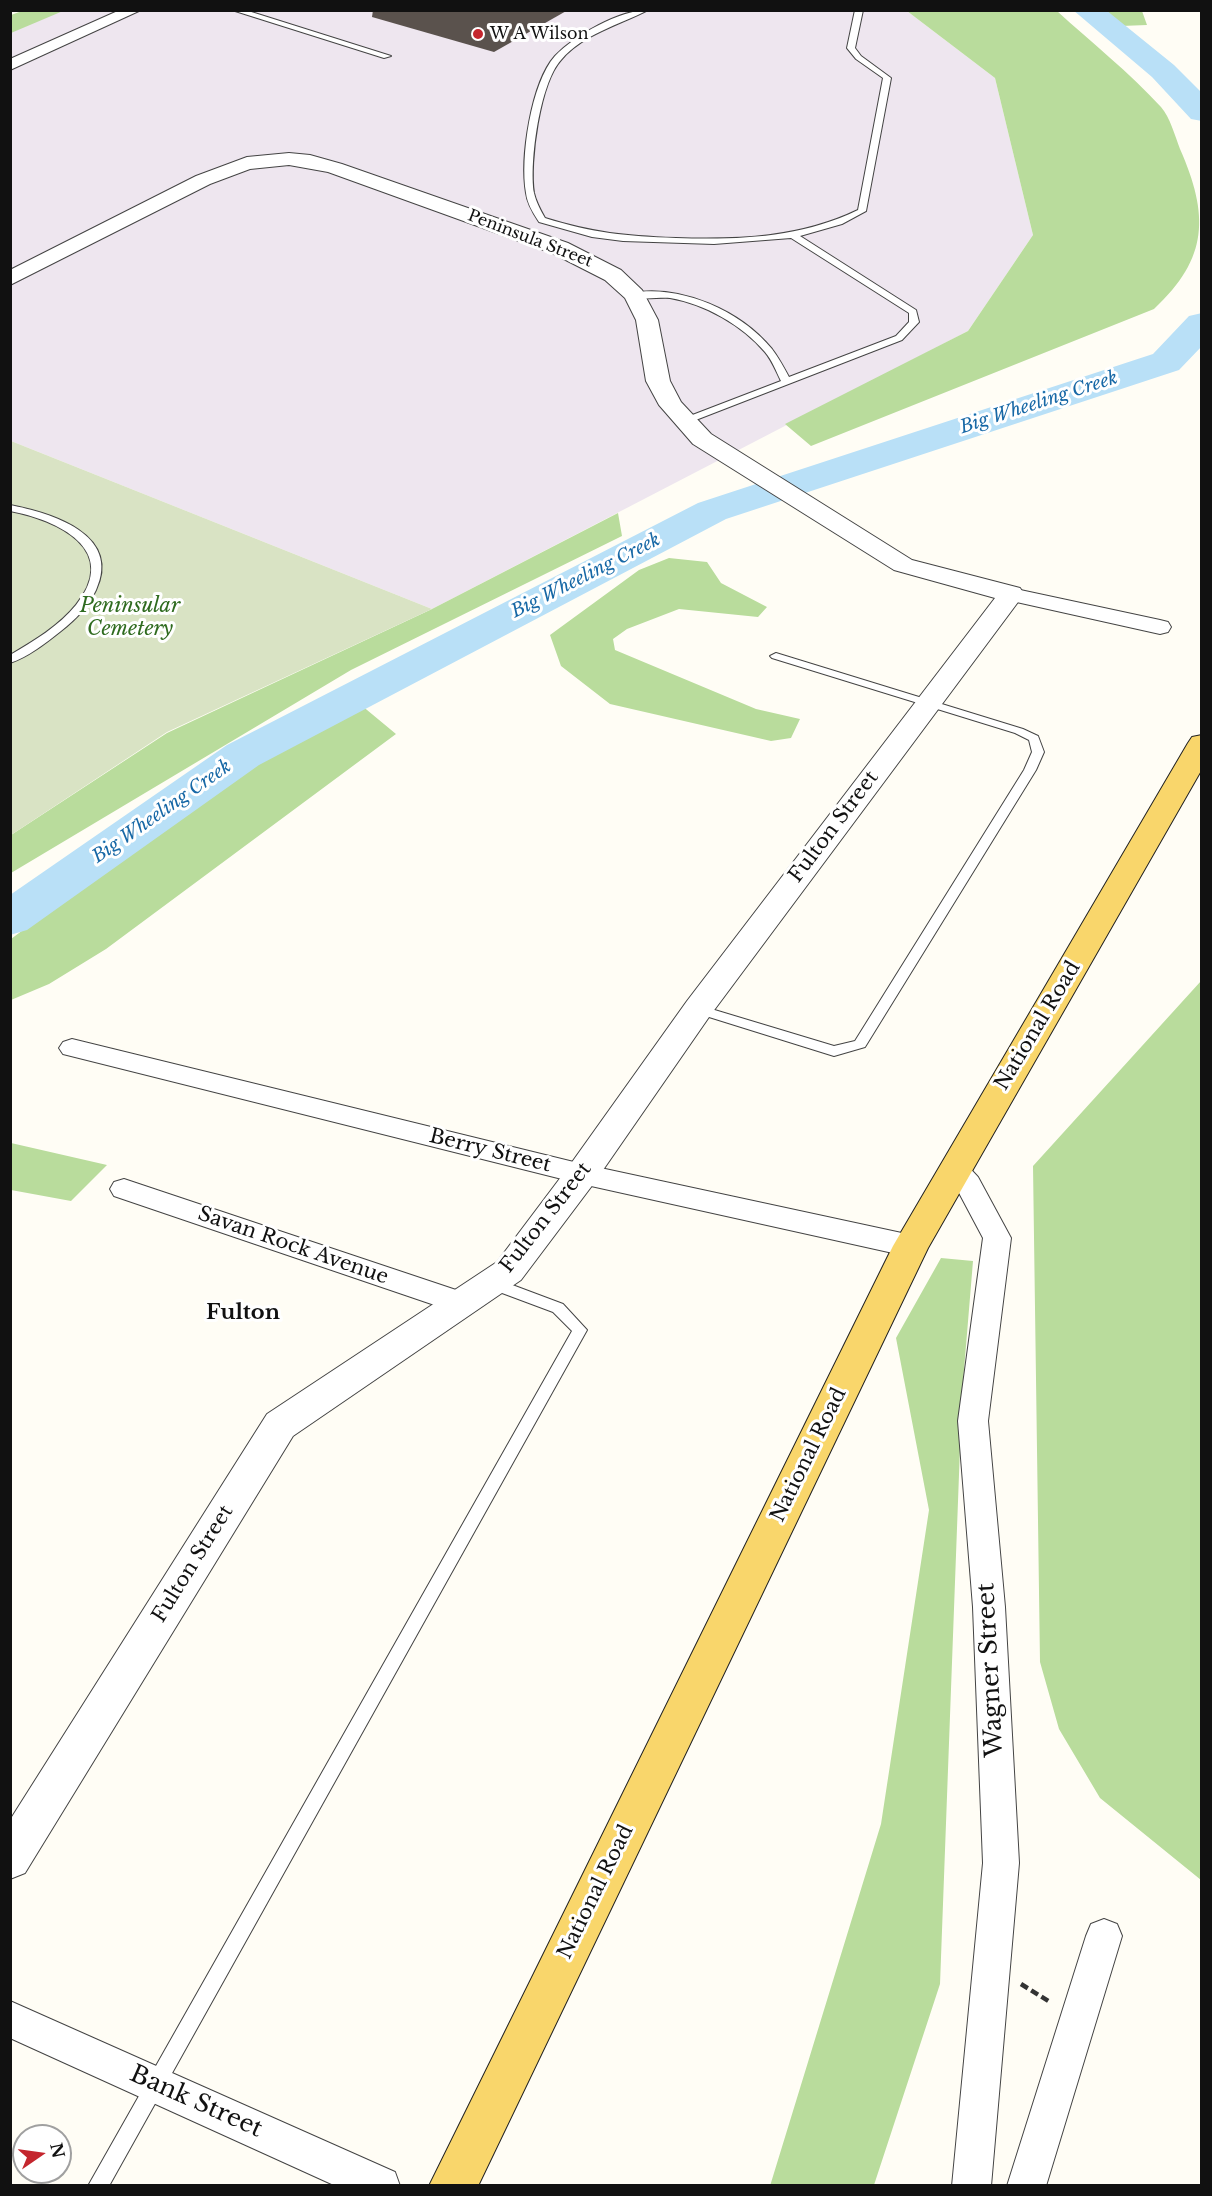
<!DOCTYPE html>
<style>
body{margin:0}
#map{position:relative;width:1212px;height:2196px;overflow:hidden;background:#fffdf5;font-family:"Libre Baskerville",serif}
canvas{display:block}
.frame{position:absolute;inset:0;border:12px solid #111;pointer-events:none}
.north{position:absolute;left:12px;top:2124px;width:60px;height:60px;box-sizing:border-box;background:#fff;border:2px solid #a0a0a0;border-radius:50%;rotate:77deg;font-size:16px;font-weight:700;line-height:24px;text-align:center;color:#111}
.north::after{content:'';display:block;margin:auto;width:21px;height:27px;background:#c4262e;clip-path:polygon(50% 0,100% 100%,50% 72%,0 100%)}
</style>
<div id="map">
<canvas width="1212" height="2196"></canvas>
<div class="frame"></div>
<div class="north">N</div>
</div>
<script>
const ctx = document.querySelector('canvas').getContext('2d');
ctx.lineJoin = 'round';
function paint(path, color) { ctx.fillStyle = color; ctx.fill(path, 'evenodd'); }
function trace(path, color, width, dash) { ctx.strokeStyle = color; ctx.lineWidth = width; ctx.lineCap = dash ? 'butt' : 'round'; ctx.setLineDash(dash || []); ctx.stroke(path); }
function write(font, color, halo, rows, align = 'center') {
  ctx.font = font + ' "Libre Baskerville",serif'; ctx.lineWidth = 6; ctx.setLineDash([]); ctx.textBaseline = 'middle'; ctx.strokeStyle = halo; ctx.fillStyle = color; for (const [text, x, y, turn = 0] of rows) {
    ctx.save(); ctx.translate(x, y); ctx.rotate((+turn || 0) * Math.PI / 180); ctx.textAlign = isNaN(turn) ? turn : align; if (halo) ctx.strokeText(text, 0, 0); ctx.fillText(text, 0, 0); ctx.restore();
  }
}
paint(new Path2D(`
 M63,10L907,11L995,78L1033,235L968,331L432,609L11,441L10,33Z`), '#eee6ef');
paint(new Path2D(`
 M22,11L23,10L63,11L11,33V15Z
 M907,11H1057C1091,42 1130,73 1161,107C1170,117 1175,136 1180,149C1209,215 1209,258 1154,309L811,446L785,424L968,331L1033,235L995,78Z
 M1102,11H1142L1147,25L1121,26Z
 M618,513L622,536L351,670L11,873V835L167,733L432,609Z
 M669,558L707,562L721,583L767,607L758,617L679,609L627,629L613,639L615,650L756,709L800,719L791,738L771,741L610,704L561,666L550,635L639,570Z
 M361,705L396,734L106,949L49,984L11,1000V939L209,791Z
 M1201,981V1880L1100,1798L1059,1729L1040,1662L1033,1166Z
 M10,1143H11L107,1165L71,1201L11,1190Z
 M941,1258L973,1261L962,1394L940,1984L874,2185L770,2186L881,1824L929,1510L896,1338Z`), '#b9dc9c');
paint(new Path2D(`
 M11,441L432,609L167,732L11,835Z`), '#d9e3c4');
paint(new Path2D(`
 M1073,10H1106L1174,65L1202,93V121L1191,119L1152,77Z
 M1202,313V346L1179,370L726,519L259,765L27,930L10,935V895L227,745L698,503L1153,354L1189,316Z`), '#b9e0f7');
paint(new Path2D(`
 M373,10H568L494,52L372,17Z`), '#5a524d');
const service = new Path2D(`
 M232,10H245L391,56L384,58Z
 M648,10C619,25 583,34 561,60C540,83 529,162 534,193C536,202 541,211 545,218C593,233 626,236 676,238C739,240 800,238 858,210L883,78L856,59L847,48L855,10H863L855,48L861,56L891,78L866,211L842,224L800,236L916,310L919,322L902,340L688,423H682V419L781,381C776,371 772,360 765,352C742,325 705,304 670,298C658,297 638,301 629,295L631,293C681,284 741,311 772,349C779,358 784,368 789,377L896,336L909,322V313L791,238L714,244L623,241L592,237L539,222C533,213 527,203 526,193C520,158 531,83 555,56C575,35 620,10 648,10Z
 M10,505C51,513 122,534 96,590C88,607 75,620 61,631C46,643 28,657 10,663V655C34,641 59,626 76,605C121,549 57,520 10,511Z
 M776,653L1023,729L1038,736L1044,752L1036,770L865,1047L834,1056L693,1012L691,1009L698,1005L834,1046L855,1041L1024,770L1032,752L1029,740L1015,733L772,658L770,656Z
 M491,1277L563,1304L587,1330L109,2186H88L572,1331L553,1312L486,1287L484,1283L486,1279Z`);
const minor = new Path2D(`
 M120,10H141L10,70V59Z
 M1011,588L1160,620L1168,622L1171,627L1168,632L1160,634L1003,599L1000,594L1003,589Z
 M72,1039L582,1164L911,1235L921,1238L925,1246L921,1254L911,1257L582,1184L63,1054L59,1048L63,1042Z
 M954,1159L964,1162L978,1177L1011,1238L988,1421L1005,1607L1019,1863L991,2186H952L983,1863L973,1607L958,1421L983,1238L958,1191L940,1169L944,1162Z
 M124,1179L471,1295L476,1303L471,1311L461,1314L114,1196L110,1189L114,1182Z
 M1104,1919L1117,1924L1122,1936L1046,2186H1007L1086,1936L1091,1924Z
 M10,2001L395,2172L400,2186H336L10,2038Z`);
const tertiary = new Path2D(`
 M289,153L310,155L342,164L568,243L621,270L642,290L658,320L670,381L681,402L711,434L912,560L1020,588L1024,594L709,1017L594,1183L521,1280L293,1436L25,1873L10,1879V1820L267,1414L497,1262L570,1165L687,1001L995,598L894,570L693,444L659,405L646,381L636,320L625,298L605,280L552,253L328,172L289,165L250,169L210,184L10,285V270L196,176L247,157Z`);
const primary = new Path2D(`
 M1202,735V769L928,1248L478,2186H429L893,1246L1188,743L1192,737Z`);
trace(service, '#444', 2);
trace(minor, '#444', 2);
trace(tertiary, '#444', 2);
trace(primary, '#222', 2);
trace(new Path2D(`
 M1021,1984L1050,2002`), '#333', 4.5, [8, 4]);
paint(service, '#fff');
paint(minor, '#fff');
paint(tertiary, '#fff');
paint(primary, '#f9d66b');
for (const [x, y, r, color] of [
 [478,34,6,"#c4262e"]
]) { const dot = new Path2D(); dot.arc(x, y, r, 0, 2 * Math.PI); ctx.fillStyle = color; ctx.fill(dot); trace(dot, '#fff', 2); }
write('16px', '#111', '#fff', [
 ["W A Wilson",490,34]
], 'left');
write('16px', '#111', '#fff', [
 ["Peninsula Street",530,239,21]
]);
write('italic 18px', '#1768a6', '#fff', [
 ["Big Wheeling Creek",1039,403,-18],
 ["Big Wheeling Creek",586,576,-27],
 ["Big Wheeling Creek",162,812,-35]
]);
write('italic 20px', '#2f6b1f', '#fff', [
 ["Peninsular",130,606],
 ["Cemetery",130,629]
]);
write('20px', '#111', '#fff', [
 ["Fulton Street",834,827,-53],
 ["National Road",1038,1026,-59],
 ["Berry Street",490,1151,14],
 ["Fulton Street",546,1218,-52],
 ["Savan Rock Avenue",293,1246,19],
 ["National Road",809,1455,-64],
 ["Fulton Street",193,1564,-58],
 ["National Road",596,1892,-64]
]);
write('bold 21px', '#111', '#fff', [
 ["Fulton",243,1313]
]);
write('24px', '#111', '#fff', [
 ["Wagner Street",991,1670,-93],
 ["Bank Street",196,2102,24]
]);
</script>
